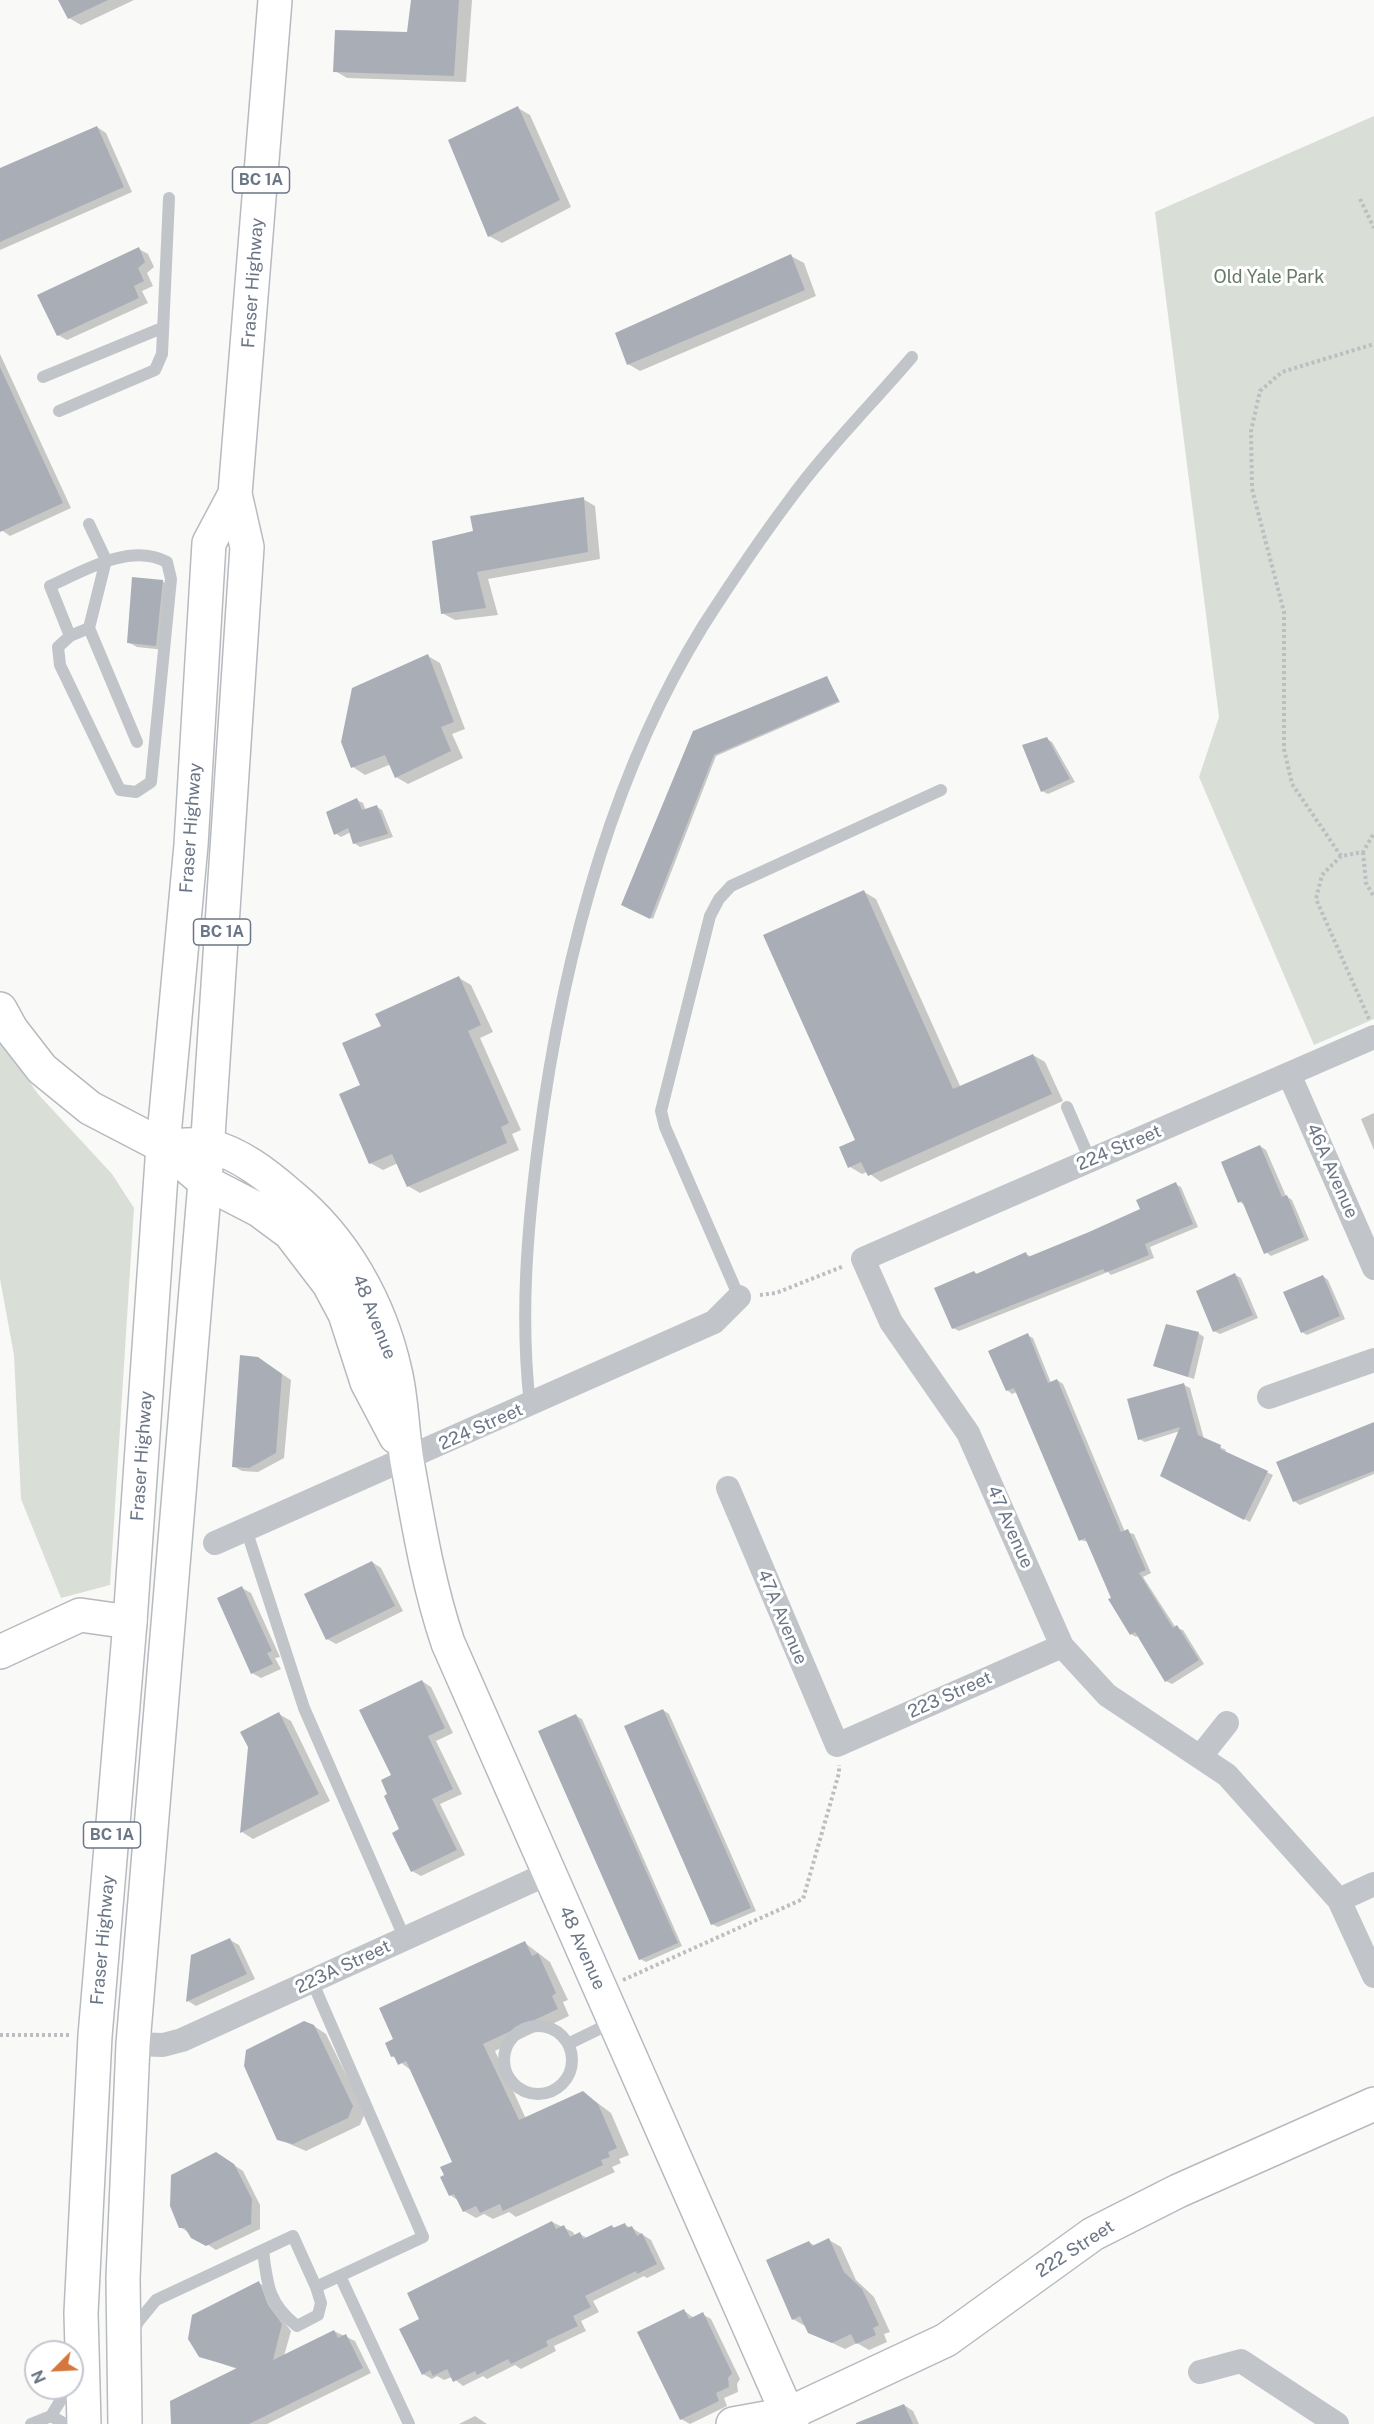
<!DOCTYPE html>
<style>
body{margin:0}
#map{position:relative;width:1374px;height:2424px;overflow:hidden;background:#f9f9f8;font-family:"Public Sans",sans-serif}
canvas{display:block}
.north{position:absolute;left:24px;top:2340px;width:60px;height:60px;box-sizing:border-box;background:#fff;border:2px solid #c4c8cf;border-radius:50%;rotate:246deg;font-size:16px;font-weight:700;line-height:24px;text-align:center;color:#6b7686}
.north::after{content:'';display:block;margin:auto;width:21px;height:27px;background:#d4763d;clip-path:polygon(50% 0,100% 100%,50% 72%,0 100%)}
</style>
<div id="map">
<canvas width="1374" height="2424"></canvas>
<div class="north">N</div>
</div>
<script>
const ctx = document.querySelector('canvas').getContext('2d');
ctx.lineJoin = 'round';
function paint(path, color) { ctx.fillStyle = color; ctx.fill(path, 'evenodd'); }
function trace(path, color, width, dash) { ctx.strokeStyle = color; ctx.lineWidth = width; ctx.lineCap = dash ? 'butt' : 'round'; ctx.setLineDash(dash || []); ctx.stroke(path); }
function write(font, color, halo, rows, align = 'center') {
  ctx.font = font + ' "Public Sans",sans-serif'; ctx.lineWidth = 6; ctx.setLineDash([]); ctx.textBaseline = 'middle'; ctx.strokeStyle = halo; ctx.fillStyle = color; for (const [text, x, y, turn = 0] of rows) {
    ctx.save(); ctx.translate(x, y); ctx.rotate((+turn || 0) * Math.PI / 180); ctx.textAlign = isNaN(turn) ? turn : align; if (halo) ctx.strokeText(text, 0, 0); ctx.fillText(text, 0, 0); ctx.restore();
  }
}
paint(new Path2D(`
 M1374,116V1019L1314,1045L1199,777L1219,717L1155,212Z
 M0,1040L38,1094L112,1174L134,1208L110,1585L61,1598L21,1499L14,1355L0,1279Z`), '#d9ded7');
paint(new Path2D(`
 M60,0H134L81,25L69,18Z
 M413,0H472L466,82L347,78L335,71L409,34Z
 M518,108L530,115L571,207L502,243L489,236Z
 M97,127L106,133L132,192L0,250V170Z
 M139,249L148,254L154,267L147,273L153,286L142,291L148,303L67,340L58,335Z
 M791,256L804,263L816,296L640,371L628,364Z
 M0,354L71,508L10,536L0,529Z
 M583,499L595,506L600,559L488,579L498,615L455,620L442,613L433,543Z
 M162,581L171,586L165,650L137,647L128,642Z
 M428,656L440,663L465,729L452,734L463,758L408,784L396,777L391,764L365,775L353,767L343,742Z
 M827,678L840,702L716,756L653,919L623,904L694,732Z
 M1047,739L1052,742L1075,782L1048,794L1042,791Z
 M357,800L363,803L366,811L377,807L382,810L393,837L360,847L354,843L351,832L341,837L335,833Z
 M864,892L876,899L961,1088L1033,1055L1045,1062L1063,1101L881,1182L867,1172L862,1174L850,1167L857,1141Z
 M459,978L471,985L493,1032L480,1038L521,1130L512,1134L519,1150L420,1193L408,1186L398,1163L383,1170L370,1163L362,1085L383,1027Z
 M1374,1113V1150L1361,1119Z
 M1260,1146L1266,1150L1286,1196L1292,1200L1309,1240L1271,1256L1266,1252L1246,1206L1240,1202Z
 M1175,1184L1181,1187L1198,1227L1150,1247L1154,1258L1111,1275L1108,1272L959,1331L953,1328L974,1272L979,1275L1026,1254L1032,1257L1142,1210Z
 M1235,1275L1241,1278L1258,1318L1220,1334L1214,1331Z
 M1323,1276L1328,1280L1345,1319L1307,1335L1302,1332Z
 M1198,1333L1204,1337L1194,1379L1161,1368Z
 M1027,1335L1033,1338L1051,1383L1057,1380L1063,1384L1125,1532L1134,1534L1151,1573L1143,1577L1176,1628L1183,1630L1204,1664L1172,1684L1166,1681L1139,1635L1136,1637L1131,1634L1089,1542L1080,1540L1017,1392L1012,1394L1007,1390Z
 M267,1364L291,1380L284,1458L258,1472L242,1471L233,1466Z
 M1184,1385L1190,1388L1204,1439L1226,1450L1225,1453L1273,1475L1250,1522L1162,1475L1180,1431L1145,1442L1139,1439Z
 M1374,1423V1474L1300,1505L1294,1501L1278,1462Z
 M372,1562L381,1568L403,1611L336,1644L327,1639Z
 M242,1588L251,1593L280,1657L275,1658L281,1669L261,1678L252,1673Z
 M422,1681L431,1687L453,1733L436,1741L462,1794L440,1804L465,1855L421,1876L412,1871L389,1794Z
 M663,1710L669,1714L756,1911L718,1927L712,1924Z
 M279,1714L291,1721L330,1801L253,1839L242,1832L249,1747Z
 M576,1716L582,1719L682,1946L646,1962L640,1959Z
 M230,1940L239,1945L255,1979L196,2006L188,2001Z
 M525,1943L550,1962L568,2000L563,2002L569,2016L495,2051L526,2119L583,2092L611,2113L629,2155L619,2159L621,2163L612,2167L615,2172L516,2217L509,2212L493,2219L484,2214L476,2218L464,2211L459,2201L450,2195L454,2163L412,2071L392,2056L395,2040Z
 M314,2026L326,2034L365,2113L360,2125L306,2151L278,2139Z
 M225,2159L243,2171L260,2205V2229L216,2250L180,2227Z
 M552,2222L573,2232L575,2236L580,2234L587,2238L612,2226L616,2229L625,2225L632,2228L651,2240L665,2269L647,2278L644,2276L593,2301L599,2312L581,2321L586,2331L554,2346L556,2351L521,2369L515,2365L487,2379L483,2376L463,2386L452,2377L444,2380L437,2376L432,2379L423,2374L421,2319Z
 M829,2240L841,2247L856,2280L874,2297L890,2332L884,2334L887,2342L869,2350L857,2343L845,2349L809,2332L805,2326L793,2319L809,2242L815,2246Z
 M259,2283L268,2288L276,2312L291,2331L284,2356L334,2331L355,2341L371,2373L267,2424H173L237,2369L200,2356Z
 M683,2310L694,2318L702,2314L711,2319L740,2379L737,2384L738,2392L724,2398L727,2406L690,2424L681,2419Z
 M904,2405L913,2411L919,2424H873Z
 M475,2416L487,2424H459Z`), '#0003');
paint(new Path2D(`
 M58,0H108L68,19Z
 M411,0H459L454,76L333,72L335,30L407,32Z
 M518,106L560,200L488,237L448,140Z
 M97,126L124,187L0,242V168Z
 M139,247L145,262L138,268L144,281L134,286L139,298L57,336L37,295Z
 M791,254L805,290L627,365L615,333Z
 M0,367L63,503L0,532Z
 M584,497L588,552L477,572L486,608L441,614L432,541L473,531L470,516Z
 M132,577L163,580L156,646L127,643Z
 M428,654L454,722L441,727L451,751L395,778L385,755L351,768L341,742L352,688Z
 M827,676L839,701L714,755L650,919L621,905L693,731Z
 M1047,737L1070,779L1041,792L1022,745Z
 M357,798L362,810L377,805L388,834L353,844L348,828L334,835L326,812Z
 M864,890L953,1089L1033,1054L1052,1094L868,1176L861,1162L848,1168L839,1147L855,1140L763,935Z
 M459,976L481,1025L468,1031L509,1123L501,1127L507,1143L407,1187L392,1154L369,1164L339,1094L360,1085L342,1043L381,1026L375,1014Z
 M1260,1145L1282,1197L1287,1195L1304,1237L1264,1254L1242,1201L1238,1203L1221,1162Z
 M1176,1182L1193,1224L1145,1244L1149,1255L1110,1271L1105,1272L1103,1269L952,1329L934,1288L974,1271L976,1274L1026,1252L1028,1257L1089,1232L1140,1209L1136,1200Z
 M1235,1273L1253,1315L1213,1332L1196,1291Z
 M1323,1275L1340,1316L1301,1333L1283,1292Z
 M1166,1324L1199,1332L1188,1377L1153,1366Z
 M1028,1333L1048,1383L1057,1379L1121,1532L1128,1529L1146,1570L1139,1573L1173,1628L1177,1625L1199,1660L1165,1682L1135,1632L1130,1635L1108,1599L1111,1598L1085,1538L1079,1541L1014,1388L1006,1391L988,1351Z
 M240,1355L258,1357L282,1374L276,1453L249,1468L232,1467Z
 M1184,1383L1198,1435L1221,1445L1220,1449L1268,1471L1244,1520L1160,1476L1180,1427L1138,1440L1127,1399Z
 M1374,1422V1471L1293,1502L1276,1462Z
 M372,1561L395,1606L326,1640L304,1594Z
 M242,1586L272,1651L267,1653L273,1664L251,1674L217,1598Z
 M422,1680L445,1728L428,1736L453,1789L432,1799L457,1850L411,1872L392,1833L399,1829L384,1796L387,1794L381,1780L391,1775L359,1710Z
 M663,1709L751,1908L711,1925L624,1726Z
 M279,1712L319,1794L240,1833L248,1747L240,1732Z
 M576,1714L678,1943L639,1960L538,1731Z
 M230,1938L247,1974L186,2002L191,1955Z
 M525,1941L532,1956L538,1953L556,1993L552,1996L558,2009L483,2044L519,2120L583,2091L598,2104L617,2148L608,2152L610,2157L601,2160L603,2165L503,2211L500,2204L480,2213L476,2206L463,2212L454,2194L449,2196L440,2177L444,2175L440,2167L452,2162L406,2061L398,2065L394,2056L391,2057L385,2043L393,2039L379,2008Z
 M304,2021L314,2025L353,2106L348,2118L293,2144L277,2140L244,2066L246,2050Z
 M216,2152L234,2164L252,2199L251,2224L206,2246L191,2238L185,2228H179L170,2206L171,2175Z
 M552,2221L556,2229L564,2225L570,2237L580,2232L583,2239L612,2225L613,2228L625,2223L627,2228L632,2226L637,2236L642,2233L657,2264L637,2274L636,2271L585,2296L591,2307L573,2316L578,2326L546,2341L548,2346L511,2364L508,2359L477,2375L475,2371L453,2382L447,2369L433,2376L430,2370L422,2375L399,2329L419,2319L407,2293Z
 M829,2238L844,2272L862,2289L879,2325L873,2328L876,2335L856,2344L851,2334L832,2343L808,2333L800,2316L792,2320L766,2260L809,2241L812,2246Z
 M259,2281L268,2305L282,2324L273,2360L334,2330L338,2338L346,2334L363,2368L249,2424H171L170,2401L237,2368L199,2357L188,2339L192,2315Z
 M684,2309L689,2319L703,2312L732,2373L728,2378L729,2387L716,2393L719,2401L680,2420L637,2332Z
 M904,2404L913,2424H856V2423Z`), '#a9aeb6');
const secondary = new Path2D(`
 M0,1009L11,1029L42,1069L90,1108L163,1146L205,1182L259,1210L290,1233L329,1284L345,1314L367,1382L396,1437
 M163,1146C177,1146 195,1143 209,1146C239,1153 267,1175 290,1195C344,1239 380,1303 395,1371C402,1400 402,1432 407,1461C418,1522 428,1584 448,1643L792,2424
 M0,1652L80,1615L130,1622
 M733,2424L788,2414
 M774,2424L788,2414L946,2340L1093,2234L1178,2191L1374,2104`);
const primary = new Path2D(`
 M84,2424L81,2313L95,2036L130,1622L163,1146L191,845L209,543L235,494
 M125,2424L123,2278L133,2044L205,1182L247,547L235,494L275,0`);
trace(secondary, '#b6babf', 36);
trace(primary, '#b7babf', 36);
trace(new Path2D(`
 M1360,199L1374,228
 M1363,852L1366,883L1374,897
 M1341,856L1292,784L1284,749V612L1252,489L1251,431L1260,391L1282,372L1374,344
 M1369,1019L1316,899L1322,875L1341,856L1363,852L1374,833
 M760,1295L776,1293L844,1266
 M623,1980L803,1899L839,1773V1765
 M0,2035H71`), '#bcbec1', 4, [3, 3]);
trace(new Path2D(`
 M43,377L162,328
 M59,411L155,370L162,354L169,198
 M89,628L137,742
 M70,636L50,586C83,571 131,542 167,562L171,579L151,782L136,792L120,790L60,665L58,647L70,636L89,628L106,560L89,524
 M1067,1107L1090,1160
 M739,1297L665,1127L661,1111L710,916L719,899L731,886L941,790
 M530,1405C520,1318 527,1232 538,1146C561,968 608,780 703,626C730,584 758,542 788,502C825,451 871,405 912,357
 M246,1529L304,1708L405,1939
 M504 2060a34 34 0 1 1 68 0a34 34 0 1 1-68 0Z
 M568,2044L613,2022
 M263,2250C267,2283 268,2304 297,2326L318,2315L321,2303L316,2287
 M340,2276L409,2424
 M133,2333L138,2322L156,2300L293,2236L316,2287L423,2237L312,1981
 M51,2416L65,2424
 M31,2424L51,2416L68,2388`), '#c1c4c9', 12);
trace(new Path2D(`
 M1374,1037L863,1259L891,1322L968,1433L1062,1646L1107,1695L1227,1775L1339,1900L1374,1976
 M1289,1074L1374,1268
 M1269,1397L1374,1360
 M728,1488L837,1745L1062,1646
 M215,1543L714,1322L739,1297
 M1200,1757L1227,1723
 M1339,1900L1374,1884
 M133,2044L163,2045L182,2040L549,1873
 M1200,2372L1241,2361L1337,2424`), '#c1c4c9', 24);
trace(secondary, '#fff', 33);
trace(primary, '#fff', 33);
for (const [x, y, w] of [
 [261,180,57],
 [222,932,57],
 [112,1835,57]
]) { const box = new Path2D(); box.roundRect(x - w / 2, y - 13, w, 26, 4.5); ctx.fillStyle = '#fff'; ctx.fill(box); trace(box, '#6b7686', 1.5); }
write('bold 16px', '#6b7686', null, [
 ["BC 1A",261,180],
 ["BC 1A",222,932],
 ["BC 1A",112,1835]
]);
write('18px', '#667866', '#fff', [
 ["Old Yale Park",1269,277]
]);
write('18px', '#6b7686', '#fff', [
 ["Fraser Highway",253,283,-86],
 ["Fraser Highway",191,828,-86],
 ["224 Street",1119,1148,-23],
 ["46A Avenue",1332,1171,66],
 ["48 Avenue",374,1317,68],
 ["224 Street",481,1427,-24],
 ["Fraser Highway",142,1456,-86],
 ["47 Avenue",1010,1527,66],
 ["47A Avenue",782,1617,67],
 ["223 Street",950,1695,-24],
 ["Fraser Highway",103,1940,-85],
 ["48 Avenue",582,1948,66],
 ["223A Street",343,1967,-25],
 ["222 Street",1075,2249,-33]
]);
</script>
